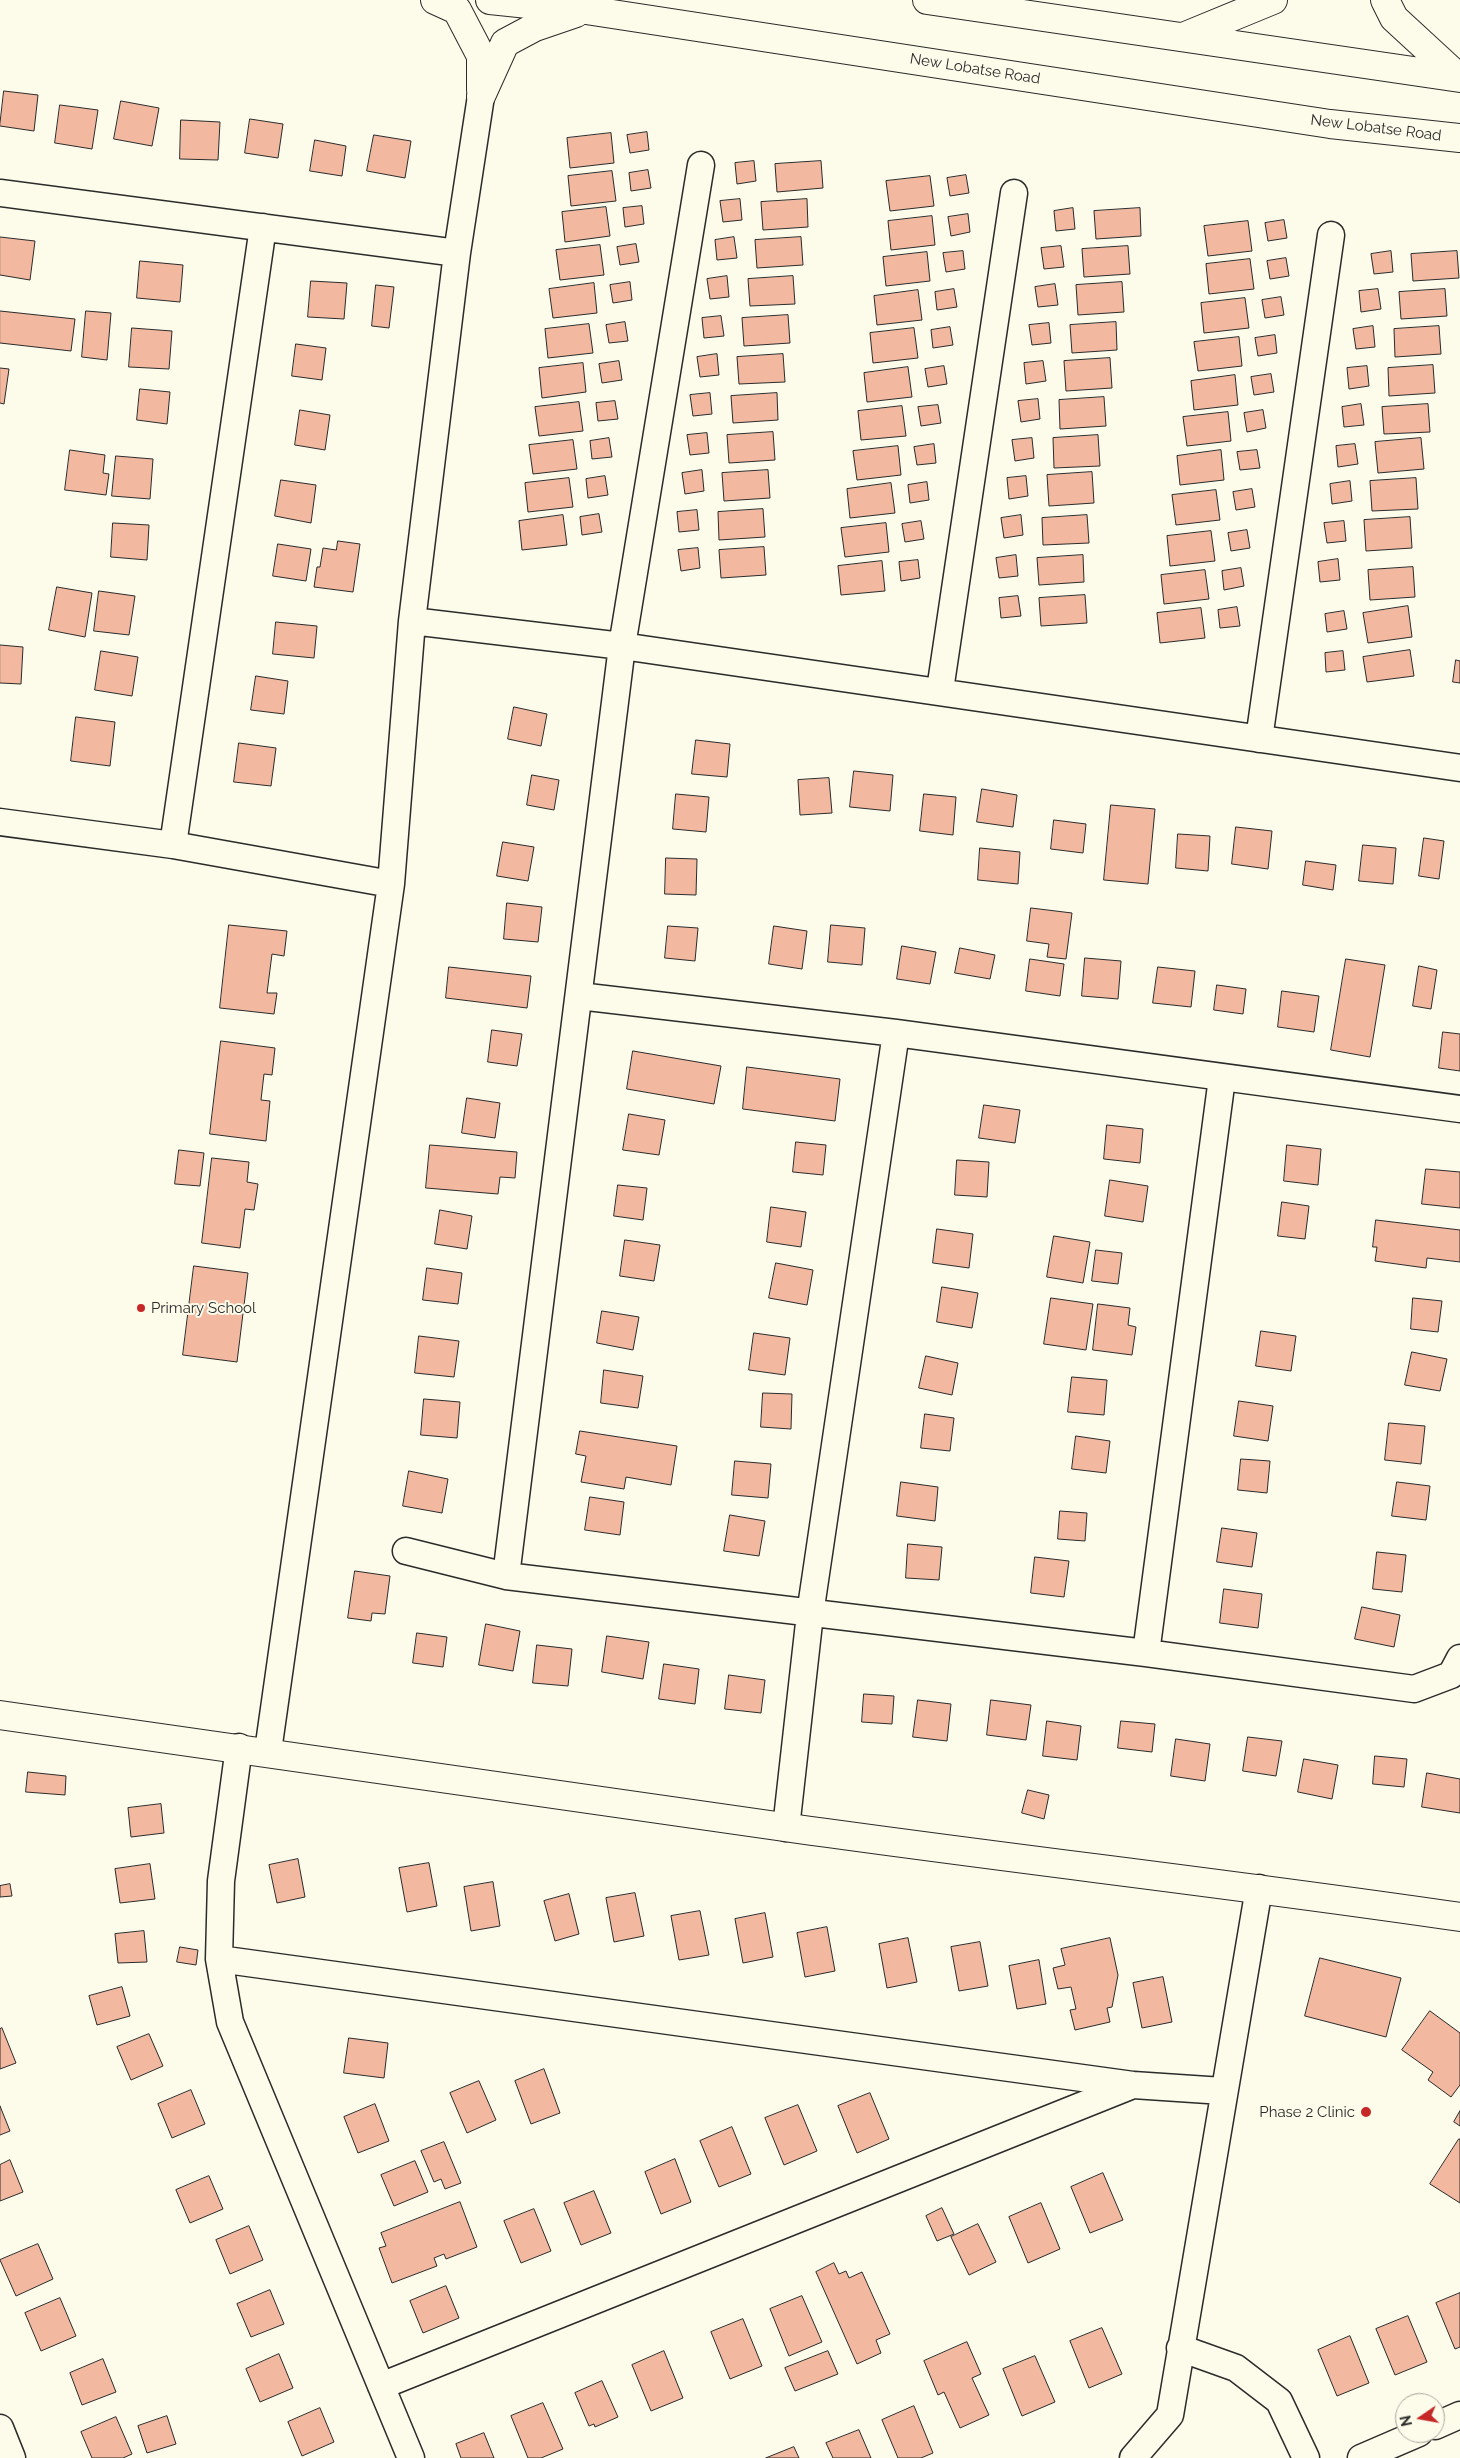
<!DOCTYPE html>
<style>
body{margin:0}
#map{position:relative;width:1460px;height:2458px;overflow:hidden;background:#fdfbea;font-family:Raleway,sans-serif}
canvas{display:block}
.north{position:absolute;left:1395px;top:2393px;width:50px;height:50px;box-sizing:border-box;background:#fdfbea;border:1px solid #a9a89e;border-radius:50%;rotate:258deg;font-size:14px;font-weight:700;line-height:20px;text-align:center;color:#2b2b2b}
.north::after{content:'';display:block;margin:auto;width:18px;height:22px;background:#c62828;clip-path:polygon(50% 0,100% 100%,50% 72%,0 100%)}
</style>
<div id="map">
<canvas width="1460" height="2458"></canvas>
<div class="north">N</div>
</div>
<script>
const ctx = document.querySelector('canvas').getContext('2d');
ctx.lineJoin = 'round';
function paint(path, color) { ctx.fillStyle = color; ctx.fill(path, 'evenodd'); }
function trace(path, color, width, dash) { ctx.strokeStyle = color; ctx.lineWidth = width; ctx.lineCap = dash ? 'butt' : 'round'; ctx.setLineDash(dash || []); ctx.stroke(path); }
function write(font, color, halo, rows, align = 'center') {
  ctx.font = font + ' Raleway,sans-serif'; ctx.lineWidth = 4; ctx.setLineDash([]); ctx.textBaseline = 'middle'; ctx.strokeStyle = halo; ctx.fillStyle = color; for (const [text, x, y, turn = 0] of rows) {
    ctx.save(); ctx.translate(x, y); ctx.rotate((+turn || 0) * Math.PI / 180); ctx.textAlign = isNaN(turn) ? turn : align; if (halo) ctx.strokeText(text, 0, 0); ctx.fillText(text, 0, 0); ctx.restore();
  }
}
const building = new Path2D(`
 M4,91L38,95L34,131L0,126Z
 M121,101L159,108L152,146L114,139Z
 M60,105L98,110L92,149L55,143Z
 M250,119L283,124L278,158L245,153Z
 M181,120L220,122L218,160L180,159Z
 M647,132L649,150L630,153L627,135Z
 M611,133L614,163L570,168L567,138Z
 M374,135L411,141L405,178L367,171Z
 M315,140L346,146L342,176L310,171Z
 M754,161L756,181L737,184L735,163Z
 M821,161L823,188L777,192L775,164Z
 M648,170L651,188L631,191L629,173Z
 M612,171L616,201L571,206L568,176Z
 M966,175L969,193L950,196L947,178Z
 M930,176L934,206L890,211L886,181Z
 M740,199L742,220L723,222L720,201Z
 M807,199L808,227L763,230L761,202Z
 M642,206L644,224L625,227L623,208Z
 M606,207L610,236L565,242L562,212Z
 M1073,208L1075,229L1056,231L1054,211Z
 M1140,208L1141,236L1096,239L1094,211Z
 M968,214L970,232L951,236L948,217Z
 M932,216L935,245L891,250L888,221Z
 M1284,220L1287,238L1268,241L1265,223Z
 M1248,221L1252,251L1208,256L1204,226Z
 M0,237L35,241L30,280L0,275Z
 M734,237L737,258L717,260L715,240Z
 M801,237L803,265L757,268L755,240Z
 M636,244L639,262L620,265L617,247Z
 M600,245L604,275L560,280L556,250Z
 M1061,246L1064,267L1044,269L1041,248Z
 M1128,246L1130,274L1084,277L1082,249Z
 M963,251L965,269L946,272L943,253Z
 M1391,251L1393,272L1374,274L1371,254Z
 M1457,251L1459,278L1413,281L1411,254Z
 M927,252L930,281L886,286L883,257Z
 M1286,258L1289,276L1270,279L1267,261Z
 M1250,259L1254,289L1209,294L1206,264Z
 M140,261L183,265L180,302L137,298Z
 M727,276L729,297L710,299L707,279Z
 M793,276L795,304L750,306L748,279Z
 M311,281L347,283L344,319L308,317Z
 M630,282L632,300L613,303L610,285Z
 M1122,282L1124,312L1078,315L1076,285Z
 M594,283L597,313L553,318L549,289Z
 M1055,284L1058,305L1038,307L1035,287Z
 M376,285L394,287L389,328L372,326Z
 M954,289L957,307L937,310L935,292Z
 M1378,289L1381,309L1361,312L1359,291Z
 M1445,289L1447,316L1401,319L1399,292Z
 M918,290L922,320L877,325L874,296Z
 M1281,297L1284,315L1265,318L1262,300Z
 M1245,298L1249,328L1204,333L1201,303Z
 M0,311L75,319L71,351L0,343Z
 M86,311L111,313L107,360L82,357Z
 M788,315L790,343L744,346L742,318Z
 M721,316L724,336L704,338L702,318Z
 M625,322L628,341L609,343L606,325Z
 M1116,322L1117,350L1072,353L1070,325Z
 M1049,323L1051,343L1032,345L1029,325Z
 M589,324L593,353L548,358L545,329Z
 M1373,326L1375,347L1356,349L1353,329Z
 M1439,326L1441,354L1395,357L1394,329Z
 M950,327L953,345L933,348L931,330Z
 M132,328L172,331L169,369L129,367Z
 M914,328L918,358L873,363L870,333Z
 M1275,335L1277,353L1258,356L1255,338Z
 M1239,337L1242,366L1198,371L1194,342Z
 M296,344L326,348L322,380L292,376Z
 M717,354L719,375L700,377L697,357Z
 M783,354L785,382L739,384L737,357Z
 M1110,358L1112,388L1066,391L1064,361Z
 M619,361L622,380L602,383L599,364Z
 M1043,361L1046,381L1026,384L1024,363Z
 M583,363L586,392L542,398L539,368Z
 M1433,365L1435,393L1389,396L1388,368Z
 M944,366L947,384L928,387L925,369Z
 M1367,366L1369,386L1349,389L1347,368Z
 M908,367L912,397L867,402L864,373Z
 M0,368L9,369L4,404L0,403Z
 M1271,374L1274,392L1254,395L1251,377Z
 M1235,375L1238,405L1194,410L1191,381Z
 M140,389L170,392L167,424L137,420Z
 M710,393L712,414L693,416L690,395Z
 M777,393L778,420L733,423L731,396Z
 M1104,397L1106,426L1060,429L1059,400Z
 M1038,399L1040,419L1021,422L1018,401Z
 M615,401L618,419L598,421L596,403Z
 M579,402L583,431L539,436L535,407Z
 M1361,404L1364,425L1344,427L1342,407Z
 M1428,404L1430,432L1384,434L1382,407Z
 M938,405L941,423L921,426L918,407Z
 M902,406L906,436L861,440L858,411Z
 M300,410L330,415L325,450L295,445Z
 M1263,410L1266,428L1247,432L1244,413Z
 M1228,412L1231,441L1187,446L1183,417Z
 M773,432L775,460L729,463L727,435Z
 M707,433L709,453L690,455L687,435Z
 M1098,435L1100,466L1054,468L1053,438Z
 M609,438L612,457L592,459L590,441Z
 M1032,438L1034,458L1015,461L1012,440Z
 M1421,438L1424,469L1378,473L1375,442Z
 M573,440L577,469L533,474L529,445Z
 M934,444L936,463L917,465L914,447Z
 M1355,444L1358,464L1338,467L1336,446Z
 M898,446L901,475L857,480L853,451Z
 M70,450L105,455L103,473L109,474L106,495L65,490Z
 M1221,450L1224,480L1180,485L1177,456Z
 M1257,450L1260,468L1240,470L1237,452Z
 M116,456L153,459L150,499L112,496Z
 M702,470L704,491L685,494L682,473Z
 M768,470L770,498L724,501L722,473Z
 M1092,472L1094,503L1049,506L1047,475Z
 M605,476L608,495L588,498L586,479Z
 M1026,476L1028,496L1009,499L1007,478Z
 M569,478L573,507L528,512L525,483Z
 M1416,478L1418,509L1372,511L1370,481Z
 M281,480L316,485L311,523L275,516Z
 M1350,481L1352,501L1332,504L1330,484Z
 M927,482L929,500L910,503L908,485Z
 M891,483L895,513L850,518L847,489Z
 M1252,489L1255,507L1236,510L1233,492Z
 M1216,490L1220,520L1176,525L1172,495Z
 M763,509L765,537L719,540L718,512Z
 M697,510L699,530L679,532L677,512Z
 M599,514L602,532L582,535L580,517Z
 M563,515L567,545L522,550L519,521Z
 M1021,515L1023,535L1004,538L1001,518Z
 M1087,515L1089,543L1043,545L1042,518Z
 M1410,517L1412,548L1366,551L1364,520Z
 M921,521L924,539L905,542L902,524Z
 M1344,521L1346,541L1327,543L1324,523Z
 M113,523L149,525L147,560L111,557Z
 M886,523L889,552L845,557L841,528Z
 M1247,530L1250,548L1231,551L1228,533Z
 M1211,531L1215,561L1170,566L1167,536Z
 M338,541L360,544L353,592L314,587L317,567H320L323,548L336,550Z
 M278,544L311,549L306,581L273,576Z
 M764,547L766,575L721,578L719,550Z
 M698,548L700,568L681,571L678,550Z
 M1016,555L1018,576L999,578L996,558Z
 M1083,555L1084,582L1039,585L1037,558Z
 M1338,559L1340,580L1320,582L1318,562Z
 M918,560L920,578L901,581L899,562Z
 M882,561L885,591L841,595L838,566Z
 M1413,567L1415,597L1370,600L1368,570Z
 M1241,568L1244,586L1224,590L1222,571Z
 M1205,570L1209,599L1164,604L1161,575Z
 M57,587L92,593L85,637L49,630Z
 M99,591L135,596L129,635L94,631Z
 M1085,595L1087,623L1041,626L1039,598Z
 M1018,596L1021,616L1001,618L999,598Z
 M1408,606L1412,637L1368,643L1363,613Z
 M1237,607L1240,626L1220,628L1218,610Z
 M1201,608L1205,638L1160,643L1157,613Z
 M1344,611L1347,629L1327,632L1325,614Z
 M276,622L317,626L314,658L273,654Z
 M0,645L23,647L21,684L0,683Z
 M1410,650L1414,676L1367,682L1363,657Z
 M101,651L138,657L132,696L95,690Z
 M1343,651L1345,670L1326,672L1325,653Z
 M1456,660L1460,661V683L1453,682Z
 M256,676L288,681L284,714L251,710Z
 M514,707L547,714L541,746L508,739Z
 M76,717L115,722L110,766L71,761Z
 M696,740L730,744L727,777L692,774Z
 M239,743L276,748L271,786L234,782Z
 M854,771L893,775L890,811L850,807Z
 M532,775L559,780L554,810L527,805Z
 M829,778L832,813L800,815L798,780Z
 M982,789L1017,795L1013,827L977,822Z
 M676,794L709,797L706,832L673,829Z
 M924,794L956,797L953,835L920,831Z
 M1111,805L1155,809L1148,884L1104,880Z
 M1054,820L1086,824L1083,853L1051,849Z
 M1236,827L1272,831L1268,869L1232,864Z
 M1178,834L1210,836L1208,871L1176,868Z
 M1424,838L1444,841L1439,879L1419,876Z
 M503,842L534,847L528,881L497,876Z
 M1363,845L1396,848L1393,884L1359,881Z
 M980,848L1020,852L1018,884L978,880Z
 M666,858L697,859L696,895L665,894Z
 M1306,861L1336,865L1333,890L1303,885Z
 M507,903L542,907L538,942L504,939Z
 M1031,908L1072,913L1066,959L1047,957L1049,944L1027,941Z
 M229,925L287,931L284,956L272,954L267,993H277L274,1014L220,1008Z
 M831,925L865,928L862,965L828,962Z
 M668,926L698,928L695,961L665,958Z
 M774,926L807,931L802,969L769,964Z
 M902,946L936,952L930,984L897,979Z
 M960,948L995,955L990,979L955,973Z
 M1085,958L1121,961L1118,999L1082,996Z
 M1030,959L1064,964L1060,996L1026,991Z
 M1346,959L1385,965L1370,1057L1331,1050Z
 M1419,966L1437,970L1431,1009L1413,1006Z
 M449,967L531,976L527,1008L446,998Z
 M1158,967L1195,971L1191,1007L1153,1003Z
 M1217,985L1246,989L1243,1014L1214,1010Z
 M1282,991L1319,996L1314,1032L1278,1027Z
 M492,1030L522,1034L517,1066L488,1062Z
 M1443,1032L1460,1034V1071L1439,1068Z
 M221,1041L275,1048L272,1075L264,1074L261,1100L270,1101L266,1141L210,1134Z
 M633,1051L721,1066L714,1104L627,1089Z
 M747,1067L840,1079L835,1121L743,1109Z
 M467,1098L500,1103L495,1138L462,1133Z
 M984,1105L1020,1110L1015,1143L979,1138Z
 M629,1114L665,1120L659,1155L623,1150Z
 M1107,1125L1143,1129L1140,1163L1104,1159Z
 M796,1142L826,1145L823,1175L793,1172Z
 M430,1145L517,1152L515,1178L500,1177L498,1194L426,1188Z
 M1287,1145L1321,1149L1318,1185L1284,1181Z
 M179,1150L204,1153L200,1186L175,1184Z
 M212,1158L249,1162L247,1182L258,1184L254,1210L245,1209L240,1248L202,1243Z
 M957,1160L989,1162L987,1197L955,1195Z
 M1426,1169L1460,1172V1208L1422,1204Z
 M1110,1180L1148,1186L1143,1222L1105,1216Z
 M618,1185L647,1188L643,1220L614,1216Z
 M1282,1202L1309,1206L1305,1239L1278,1236Z
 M771,1207L806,1212L801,1247L767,1242Z
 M440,1210L472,1216L467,1249L435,1244Z
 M1376,1220L1460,1230V1262L1427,1258L1426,1268L1375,1261L1377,1247H1373Z
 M937,1229L973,1234L969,1268L933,1263Z
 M1054,1236L1090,1242L1083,1283L1047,1277Z
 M625,1240L660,1245L654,1281L620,1276Z
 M1096,1250L1122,1253L1118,1284L1092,1281Z
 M776,1263L813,1270L807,1305L769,1298Z
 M194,1266L248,1273L237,1362L183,1355Z
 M427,1268L462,1273L458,1304L423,1300Z
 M942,1287L978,1293L972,1328L937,1322Z
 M1051,1298L1093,1304L1086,1350L1044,1344Z
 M1413,1298L1442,1301L1438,1332L1411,1329Z
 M1098,1304L1130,1308L1128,1325L1136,1327L1132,1355L1093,1350Z
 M602,1311L639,1317L633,1350L597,1343Z
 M1261,1331L1296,1336L1291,1371L1256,1366Z
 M754,1333L790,1338L785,1375L749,1370Z
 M419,1336L459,1341L454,1377L415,1373Z
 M1412,1352L1447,1359L1440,1391L1405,1385Z
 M926,1356L958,1363L952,1395L919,1388Z
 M604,1370L643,1376L638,1408L601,1403Z
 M1072,1377L1107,1380L1104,1415L1068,1412Z
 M763,1393L792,1394L791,1429L761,1427Z
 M424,1399L460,1402L457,1438L421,1435Z
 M1239,1401L1273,1406L1268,1441L1234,1436Z
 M925,1414L954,1418L950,1451L921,1448Z
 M1389,1423L1425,1426L1421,1464L1385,1460Z
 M580,1431L677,1446L671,1485L626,1477L624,1489L581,1482L586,1456L576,1454Z
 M1076,1436L1110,1441L1106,1473L1072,1469Z
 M1241,1459L1270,1461L1267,1493L1238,1490Z
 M735,1461L771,1464L768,1498L732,1495Z
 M409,1471L448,1479L442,1513L403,1506Z
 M901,1482L938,1487L935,1521L897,1516Z
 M1397,1482L1430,1486L1426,1520L1392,1516Z
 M590,1497L624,1502L620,1535L585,1530Z
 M1060,1511L1087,1513L1085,1541L1058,1539Z
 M730,1515L765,1521L759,1556L724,1551Z
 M1222,1528L1257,1533L1252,1567L1217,1562Z
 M908,1544L942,1547L939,1580L906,1578Z
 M1377,1552L1406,1555L1402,1592L1373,1589Z
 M1035,1557L1069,1561L1064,1597L1031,1593Z
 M355,1571L390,1576L385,1614L372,1613L371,1621L348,1618Z
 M1224,1589L1262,1594L1258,1628L1220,1623Z
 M1362,1607L1400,1615L1394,1647L1355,1639Z
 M486,1624L520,1631L513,1671L479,1665Z
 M417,1633L447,1637L443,1667L413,1663Z
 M607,1636L649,1642L643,1679L602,1672Z
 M537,1645L572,1649L568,1686L533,1683Z
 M664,1664L699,1669L695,1704L659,1699Z
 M729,1675L765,1680L761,1713L725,1709Z
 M864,1694L894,1696L892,1724L862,1722Z
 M918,1700L951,1704L947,1741L913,1737Z
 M991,1700L1031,1705L1026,1740L987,1735Z
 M1047,1721L1081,1726L1077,1760L1043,1756Z
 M1121,1721L1155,1724L1152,1752L1118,1748Z
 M1248,1737L1282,1741L1276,1776L1243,1771Z
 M1176,1739L1210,1744L1205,1781L1171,1776Z
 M1375,1756L1407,1759L1404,1787L1373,1784Z
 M1304,1759L1338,1765L1332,1799L1298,1792Z
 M28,1772L66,1776L65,1795L26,1792Z
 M1427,1773L1460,1779V1813L1422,1807Z
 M1028,1790L1049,1795L1044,1819L1022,1813Z
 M161,1804L164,1833L131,1837L128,1808Z
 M298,1859L305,1897L277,1903L269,1865Z
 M429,1863L437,1906L407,1912L399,1868Z
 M150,1864L155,1899L120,1903L115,1869Z
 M493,1882L500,1926L471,1931L464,1887Z
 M10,1884L12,1896L0,1897V1886Z
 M635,1893L644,1936L614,1942L606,1898Z
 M569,1894L579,1934L555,1941L544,1901Z
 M700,1911L709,1955L679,1960L671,1916Z
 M765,1913L773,1957L743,1963L735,1919Z
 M827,1927L835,1971L805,1977L797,1933Z
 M144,1931L147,1962L118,1963L115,1934Z
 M908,1938L917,1982L887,1988L879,1944Z
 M1110,1938L1118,1975L1112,2007L1107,2008L1110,2022L1075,2030L1070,2010L1076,2009L1071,1987L1058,1989L1053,1968L1065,1965L1061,1949Z
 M980,1942L988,1986L959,1991L951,1947Z
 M180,1947L198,1950L196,1965L177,1962Z
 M1320,1958L1401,1978L1386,2037L1305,2016Z
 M1039,1960L1046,2004L1017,2009L1009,1966Z
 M1163,1977L1172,2022L1142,2028L1133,1983Z
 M122,1987L130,2016L97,2025L89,1996Z
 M1430,2011L1460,2033V2085L1451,2097L1428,2080L1433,2072L1402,2050Z
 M2,2028L16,2063L0,2069V2029Z
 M149,2034L163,2066L131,2080L117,2047Z
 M349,2038L388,2043L384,2078L344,2073Z
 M544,2069L560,2113L531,2124L515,2081Z
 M479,2081L496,2120L467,2133L450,2093Z
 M191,2090L205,2124L172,2138L158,2104Z
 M870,2093L889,2139L857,2153L838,2106Z
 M375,2104L389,2141L358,2153L344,2117Z
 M798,2105L817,2151L784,2165L765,2118Z
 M0,2106L10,2131L0,2135Z
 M1460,2111V2126L1454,2122Z
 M732,2127L751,2174L719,2187L700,2141Z
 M1459,2139H1460V2203L1430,2184Z
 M444,2142L461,2183L445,2189L441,2179L434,2182L421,2151Z
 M675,2159L691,2202L661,2214L645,2172Z
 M10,2160L23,2192L0,2201V2165Z
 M415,2161L428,2192L394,2206L381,2175Z
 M1103,2173L1123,2220L1090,2233L1071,2187Z
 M209,2176L223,2209L190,2223L176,2190Z
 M594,2191L611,2233L581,2245L564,2203Z
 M460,2202L477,2247L446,2259L444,2254L434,2258L437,2266L392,2283L379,2248L386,2246L381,2233Z
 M1041,2203L1060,2249L1028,2263L1009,2217Z
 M942,2208L954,2234L937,2241L926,2216Z
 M534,2209L551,2251L521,2263L504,2221Z
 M978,2224L996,2262L969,2275L951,2237Z
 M249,2226L263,2260L230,2274L216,2240Z
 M38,2244L53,2279L16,2296L0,2260Z
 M834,2263L839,2274L846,2271L849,2278L862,2272L890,2334L876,2340L881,2353L857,2364L816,2272Z
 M446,2286L459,2318L423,2333L410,2301Z
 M270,2290L284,2324L251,2337L237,2304Z
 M1460,2293V2347L1455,2349L1436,2303Z
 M802,2296L822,2342L789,2356L770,2309Z
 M60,2298L76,2336L41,2351L25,2313Z
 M1408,2316L1427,2362L1395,2375L1376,2329Z
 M743,2319L762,2366L730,2379L711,2332Z
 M1102,2328L1122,2374L1089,2388L1070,2341Z
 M1350,2336L1369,2383L1337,2396L1318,2350Z
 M967,2342L981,2374L972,2378L989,2415L960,2428L944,2392L938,2395L924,2361Z
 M664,2351L683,2398L651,2411L632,2365Z
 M828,2351L838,2374L795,2391L785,2368Z
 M279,2354L293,2388L260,2402L246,2369Z
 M1035,2356L1055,2402L1022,2416L1003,2369Z
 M103,2359L116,2392L82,2405L70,2373Z
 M602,2381L618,2417L595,2427L594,2424L589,2426L575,2393Z
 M543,2403L563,2449L541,2458H528L511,2416Z
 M914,2406L933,2453L921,2458H898L882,2420Z
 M320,2408L334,2442L302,2456L288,2422Z
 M167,2416L176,2444L147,2453L138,2426Z
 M116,2417L132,2454L123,2458H92L81,2432Z
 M859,2430L871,2458H833L826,2443Z
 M484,2433L494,2458H461L456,2444Z
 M794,2447L799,2458H766Z`);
paint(building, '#f2b8a0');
trace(building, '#2b2b2b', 1);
const minor = new Path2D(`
 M0,193L457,253
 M412,621L622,646L1460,768
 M940,690L1014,193
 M1259,739L1331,235
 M0,822L173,845L391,884
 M173,845L263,227
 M579,996L896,1033L1460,1109
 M406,1551L506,1576L1146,1653L1414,1689L1451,1675L1460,1658
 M506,1576L622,646L701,165
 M1146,1653L1222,1078
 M239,1747L221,1881L219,1959L230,2022L411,2458
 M268,1751L391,884L412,621L457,253L481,96
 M786,1828L810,1614L896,1033
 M219,1959L1133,2085L1223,2091
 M1180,2348L1236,2368L1279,2401L1306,2458
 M381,2386L1133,2085
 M1435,2426L1460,2415
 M0,2428L12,2458
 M1133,2458L1170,2415L1259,1888
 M1361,2458L1419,2433`);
const tertiary = new Path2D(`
 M0,1715C262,1750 523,1791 784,1827C1010,1859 1235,1884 1460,1917`);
const primary = new Path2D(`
 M435,0L457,10L481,56V90
 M490,0L586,10L1330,124L1460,138
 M927,0L1460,78
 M1385,0L1394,18L1458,77
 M1183,37L1273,0
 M481,96L505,43L535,27L576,13`);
trace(minor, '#2b2b2b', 29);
trace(tertiary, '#2b2b2b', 30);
trace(primary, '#2b2b2b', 30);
trace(minor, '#fdfbea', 26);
trace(tertiary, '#fdfbea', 28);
trace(primary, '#fdfbea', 28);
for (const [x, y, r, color] of [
 [141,1308,5,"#c62828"],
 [1366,2112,6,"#c62828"]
]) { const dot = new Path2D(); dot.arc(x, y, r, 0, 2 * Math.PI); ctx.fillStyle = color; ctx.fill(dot); trace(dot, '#fdfbea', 2); }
write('15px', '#2b2b2b', '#fdfbea', [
 ["New Lobatse Road",975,69,9],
 ["New Lobatse Road",1376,128,7]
]);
write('15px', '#2b2b2b', '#fdfbea', [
 ["Primary School",151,1308],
 ["Phase 2 Clinic",1355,2112,"right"]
], 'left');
</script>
